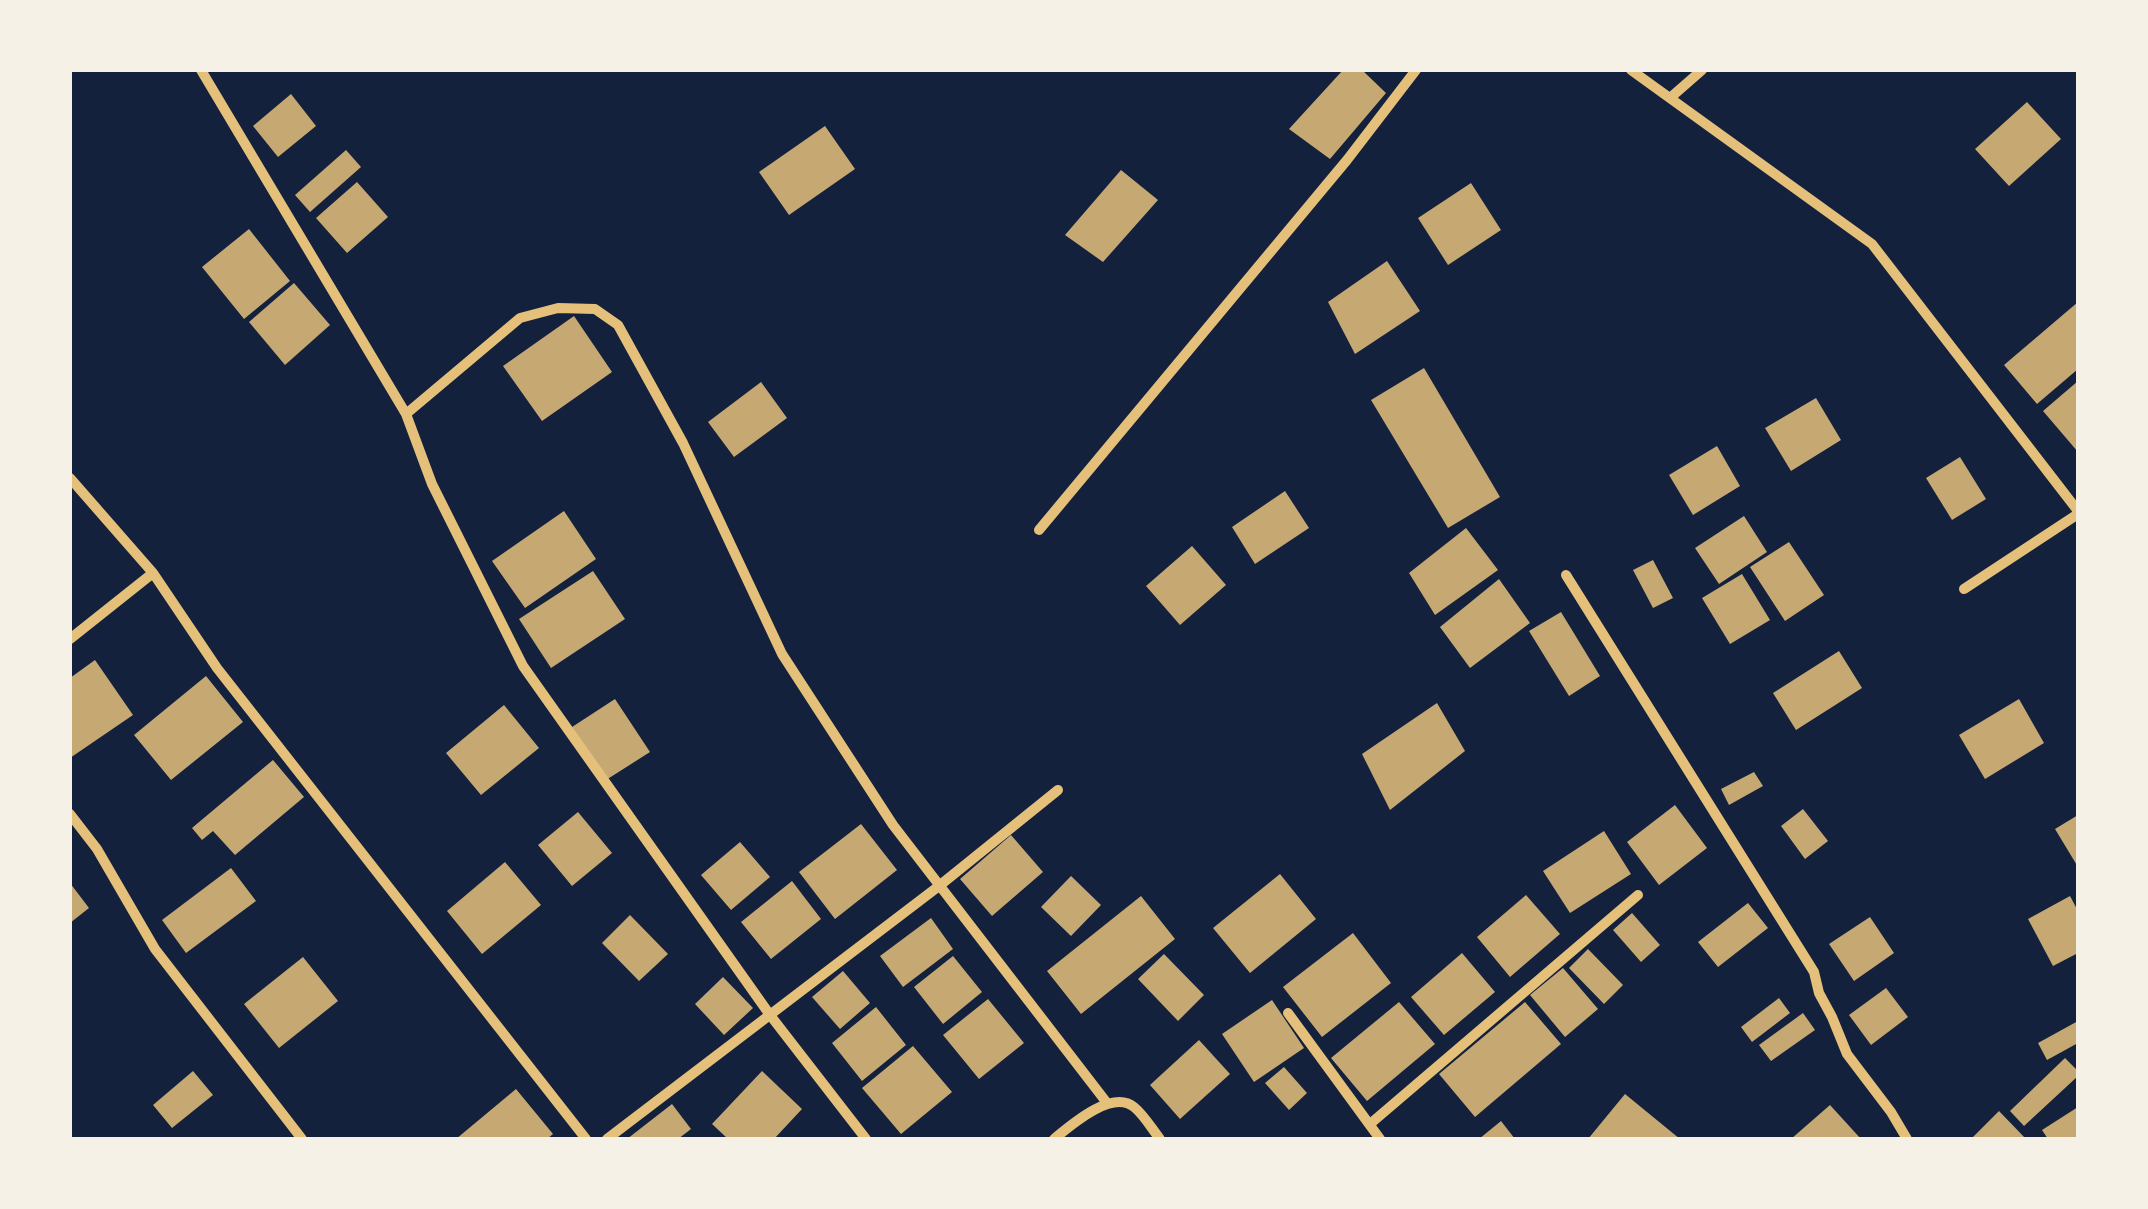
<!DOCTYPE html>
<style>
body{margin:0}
#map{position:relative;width:2148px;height:1209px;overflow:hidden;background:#14213d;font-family:Cabin,sans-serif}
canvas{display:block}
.frame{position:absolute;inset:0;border:72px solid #f6f1e7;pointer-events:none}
</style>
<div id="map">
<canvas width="2148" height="1209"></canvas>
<div class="frame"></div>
</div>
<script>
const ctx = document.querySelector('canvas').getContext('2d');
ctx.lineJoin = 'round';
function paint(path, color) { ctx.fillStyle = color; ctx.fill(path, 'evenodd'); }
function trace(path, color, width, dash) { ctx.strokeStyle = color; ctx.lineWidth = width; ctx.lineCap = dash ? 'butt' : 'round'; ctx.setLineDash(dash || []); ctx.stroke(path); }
paint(new Path2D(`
 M1343,70H1362L1386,93L1330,159L1289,129Z
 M291,94L316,126L278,157L253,126Z
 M2027,102L2061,139L2009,186L1975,149Z
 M825,126L855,169L789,215L759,172Z
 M346,150L361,167L310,212L295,195Z
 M1121,170L1158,200L1103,262L1065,235Z
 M357,182L388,217L347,253L316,218Z
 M1471,183L1501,230L1448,265L1418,218Z
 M249,229L290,281L244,319L202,267Z
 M1387,261L1420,311L1355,354L1328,302Z
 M294,283L330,325L285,365L249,322Z
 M2078,302V369L2037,404L2004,365Z
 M574,316L612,372L542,421L503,366Z
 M1424,368L1500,497L1448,528L1371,400Z
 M2078,381V452L2043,411Z
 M761,382L787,418L734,457L708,422Z
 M1816,398L1841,440L1791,471L1765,428Z
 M1717,446L1740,486L1693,515L1669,475Z
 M1960,457L1986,499L1952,520L1926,478Z
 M1285,491L1309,528L1255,564L1232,527Z
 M564,511L596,559L525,608L492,561Z
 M1744,516L1767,552L1719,584L1695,548Z
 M1466,528L1498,570L1435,615L1409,573Z
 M1789,542L1824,595L1785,621L1750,567Z
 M1192,546L1226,585L1180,625L1146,586Z
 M1653,560L1673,598L1653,608L1633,570Z
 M593,571L625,619L551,668L519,619Z
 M1742,574L1770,620L1730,644L1702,598Z
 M1499,579L1530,623L1470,668L1440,627Z
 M1561,612L1600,676L1569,696L1529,631Z
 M1839,651L1862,688L1796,730L1773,693Z
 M95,660L133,715L70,758V678Z
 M206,676L243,722L171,780L134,735Z
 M615,699L650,752L606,780L572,727Z
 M2019,699L2044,743L1985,779L1959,735Z
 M1437,703L1465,751L1390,810L1362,754Z
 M504,705L539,748L481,795L446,753Z
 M273,760L304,797L235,855L213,831L202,840L192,828Z
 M1754,772L1763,786L1729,805L1721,789Z
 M1675,805L1707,848L1659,885L1627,842Z
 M1803,809L1828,841L1805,859L1781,826Z
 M578,812L612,853L572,886L538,845Z
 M2078,815V867L2055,829Z
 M861,824L897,870L835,919L799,872Z
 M1604,831L1631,874L1570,913L1543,871Z
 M1011,835L1043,872L992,916L960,879Z
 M740,842L770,877L731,910L701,875Z
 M505,862L541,905L482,954L447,911Z
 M231,868L256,901L186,953L162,920Z
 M1280,874L1316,919L1250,973L1213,928Z
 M1071,876L1101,905L1071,936L1041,907Z
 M792,881L821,919L771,959L741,922Z
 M70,883L89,908L70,923Z
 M1526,895L1560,934L1510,977L1477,937Z
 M1141,896L1175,939L1081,1014L1047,971Z
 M2070,896L2078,911V953L2053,966L2028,919Z
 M1748,903L1768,928L1718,967L1698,942Z
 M1632,913L1660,945L1641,962L1613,930Z
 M630,915L668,954L639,981L602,943Z
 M1870,917L1894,953L1854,981L1829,944Z
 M931,918L953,949L903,987L880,956Z
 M1353,933L1391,983L1322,1037L1283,987Z
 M1588,949L1623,985L1604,1004L1569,968Z
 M1462,953L1495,992L1444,1035L1411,997Z
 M1164,954L1204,995L1178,1021L1138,979Z
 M953,956L982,992L943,1024L914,987Z
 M303,957L338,1001L279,1048L244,1004Z
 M1563,968L1598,1009L1565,1037L1530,995Z
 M843,971L870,1003L840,1029L812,997Z
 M723,977L753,1008L724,1035L695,1004Z
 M1886,988L1908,1017L1871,1045L1849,1015Z
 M1779,998L1790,1013L1752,1042L1741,1027Z
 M988,999L1024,1043L979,1079L943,1035Z
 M1272,1000L1304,1048L1254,1082L1222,1034Z
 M1399,1002L1435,1044L1367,1101L1331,1058Z
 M1525,1002L1561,1044L1475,1117L1439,1074Z
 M876,1007L906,1045L862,1081L832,1043Z
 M1803,1013L1815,1030L1771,1061L1759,1045Z
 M2078,1021V1043L2047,1060L2038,1043Z
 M1199,1040L1230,1074L1180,1119L1150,1085Z
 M913,1046L952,1092L901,1134L862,1088Z
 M2065,1058L2078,1071V1076L2024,1126L2010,1111Z
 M1284,1067L1307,1093L1289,1110L1265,1083Z
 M193,1071L213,1095L172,1128L153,1105Z
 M762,1071L802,1109L774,1139H728L712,1124Z
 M516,1089L553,1134L547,1139H456Z
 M1625,1094L1680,1139H1588Z
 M672,1104L691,1129L678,1139H627Z
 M1830,1105L1861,1139H1791Z
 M2078,1107V1139H2048L2042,1130Z
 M1999,1111L2026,1139H1971Z
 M1501,1121L1515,1139H1479Z`), '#c6a872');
trace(new Path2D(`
 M201,70L406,414L432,484L523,666L770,1015L866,1139
 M1631,70L1872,244L2078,511
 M1670,98L1702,70
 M406,414L520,318L558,308L595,309L618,325L683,443L782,654L893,825L1107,1103
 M70,478L153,573L217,668L586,1139
 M1039,530L1347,160L1416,70
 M1566,575L1814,972L1819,993L1832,1017L1847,1054L1891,1112L1907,1139
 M1964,589L2078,514
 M70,639L153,573
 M70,814L97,849L155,949L302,1139
 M1288,1013L1380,1139
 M1370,1124L1638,895
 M607,1139L939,886L1058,790
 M1054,1139C1071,1125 1112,1089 1134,1107C1144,1115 1152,1129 1160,1139`), '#e5c07b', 10);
</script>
